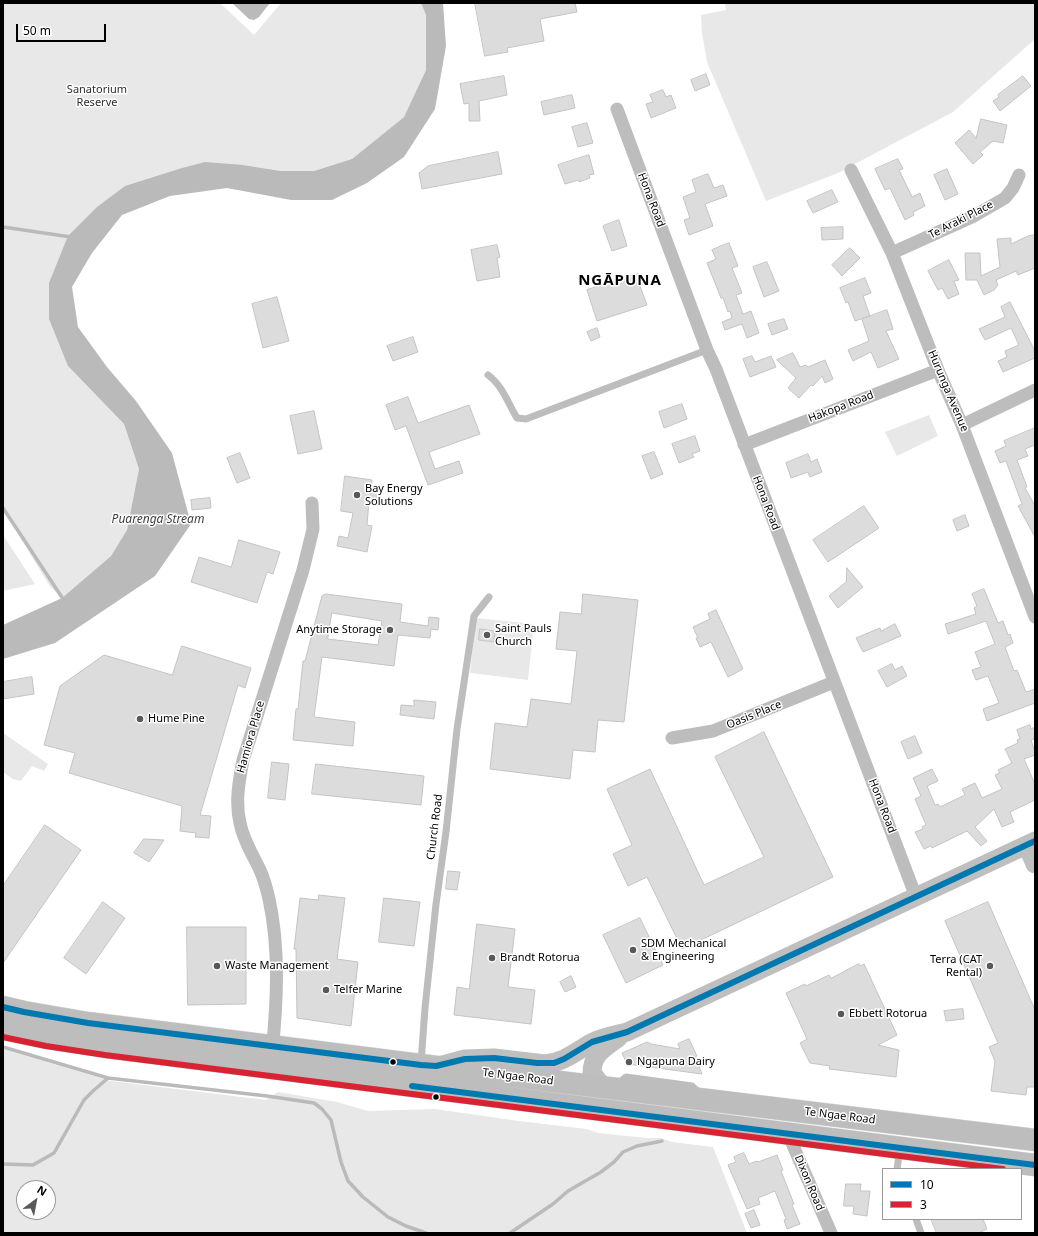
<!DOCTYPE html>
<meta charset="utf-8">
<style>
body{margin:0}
#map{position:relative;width:1038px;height:1236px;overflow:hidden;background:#fff;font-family:"Noto Sans",sans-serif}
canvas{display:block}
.frame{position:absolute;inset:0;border:4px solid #000;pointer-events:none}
.legend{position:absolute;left:882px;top:1168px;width:140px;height:52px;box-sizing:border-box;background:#fff;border:1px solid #999;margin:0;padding:5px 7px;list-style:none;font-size:12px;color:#000}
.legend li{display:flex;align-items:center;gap:8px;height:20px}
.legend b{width:20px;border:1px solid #999}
.north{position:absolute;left:16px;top:1180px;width:40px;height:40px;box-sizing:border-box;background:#fff;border:1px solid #999;border-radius:50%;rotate:32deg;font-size:11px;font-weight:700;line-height:16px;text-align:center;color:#000}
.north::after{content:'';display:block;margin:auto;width:14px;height:18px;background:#595959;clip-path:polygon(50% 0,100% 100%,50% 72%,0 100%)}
.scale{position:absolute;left:16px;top:24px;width:90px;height:18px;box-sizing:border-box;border:2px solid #000;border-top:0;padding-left:5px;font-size:12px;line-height:14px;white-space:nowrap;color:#000;-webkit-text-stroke:3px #fff;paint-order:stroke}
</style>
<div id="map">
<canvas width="1038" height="1236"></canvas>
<div class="frame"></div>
<ul class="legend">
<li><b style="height:5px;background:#0079b0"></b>10</li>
<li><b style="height:5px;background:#d82332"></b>3</li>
</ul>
<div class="north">N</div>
<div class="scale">50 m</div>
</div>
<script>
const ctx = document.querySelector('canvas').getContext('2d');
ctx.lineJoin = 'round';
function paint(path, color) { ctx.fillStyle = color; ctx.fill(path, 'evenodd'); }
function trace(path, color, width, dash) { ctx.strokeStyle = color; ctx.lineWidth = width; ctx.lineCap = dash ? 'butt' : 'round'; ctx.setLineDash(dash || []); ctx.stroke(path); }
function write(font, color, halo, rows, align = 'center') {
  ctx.font = font + ' "Noto Sans",sans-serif'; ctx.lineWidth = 3; ctx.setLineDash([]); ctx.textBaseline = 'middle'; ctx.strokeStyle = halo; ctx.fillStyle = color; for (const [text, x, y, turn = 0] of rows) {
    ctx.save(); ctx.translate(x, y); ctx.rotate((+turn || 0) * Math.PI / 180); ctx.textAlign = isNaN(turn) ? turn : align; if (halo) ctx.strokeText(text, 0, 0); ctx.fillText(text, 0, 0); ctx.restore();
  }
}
paint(new Path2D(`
 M3,3H220L254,35L281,3H421L426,15V70L404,117L352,159L314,171H281L243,165L68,236V366L124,424L139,469L127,530L111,556L62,598L49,585L3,509Z
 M725,3H1035V39L953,112L838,173L766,201L707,62L702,33L701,15L726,10Z
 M929,415L938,436L897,456L885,432Z
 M3,535L35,584L3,591Z
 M476,618L534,624L528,680L470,673Z
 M3,733L48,764L44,771L32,766L21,781L13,779L3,772Z
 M3,1049L111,1081L266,1100L278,1092L337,1102L368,1111L435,1109L519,1121L587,1129L598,1133L647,1138H661L672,1142L713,1147L747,1233H3ZM24,1188H48V1212H24Z`), '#e8e8e8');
paint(new Path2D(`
 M232,3H270L259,17L254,20L249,19Z
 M421,3H443L446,46L435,109L404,157L367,183L332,200H291L227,188L170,196L122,215L92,253L72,287L78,327L107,367L136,401L172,453L191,524L155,576L55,643L3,659V625L62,598L111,556L127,530L139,469L124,424L68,366L49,319V283L68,236L97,207L125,186L182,168L205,162L243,165L281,171H314L352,159L404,117L426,70V15Z`), '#bababa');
trace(new Path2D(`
 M3,227L71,237
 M3,508L65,602
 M3,1047L108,1078L267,1096L314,1103L322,1109L331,1120L341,1162L348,1181L363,1197L388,1217L406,1226L426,1233
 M3,1164L33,1165L54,1153L84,1100L93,1091L108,1078
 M510,1233L553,1204L568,1191L601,1172L614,1162L623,1152L637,1146L662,1141`), '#bababa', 3.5);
const building = new Path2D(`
 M475,3H575L577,12L540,19L544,41L507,48L508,52L485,56Z
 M706,74L710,85L695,91L691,80Z
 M504,76L507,95L479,101L480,121H469V103L464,104L460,84Z
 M1023,76L1031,86L1000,111L993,101L999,97L998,95Z
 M663,90L666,97L671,95L676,108L651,118L646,104L653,102L650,95Z
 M572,95L575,108L544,115L541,102Z
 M981,119L1007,125L1003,143L993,141L980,152L983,155L973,164L955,143L969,130L976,138Z
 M587,123L593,143L578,147L572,127Z
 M498,152L502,174L422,189L419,173L428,166Z
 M589,155L594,174L589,175L590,178L579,182V180L565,184L558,165Z
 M898,159L903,169L899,170L912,197L920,193L925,206L913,212L914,215L905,220L890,188L885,190L875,169Z
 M947,169L958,194L945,200L934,175Z
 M708,174L714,188L723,185L727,196L705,204L713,226L689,235L684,220L690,218L683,197L696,192L692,180Z
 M832,190L838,202L813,213L807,201Z
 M619,220L627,246L612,251L603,226Z
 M843,227V239L822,240L821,228Z
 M1035,235V268L1018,275L1016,271L996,280L998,285L994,290L984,295L977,280H966L965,253H980L981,276L1000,267L997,239L1011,238V244L1028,236Z
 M729,243L738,266L732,268L742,293L736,295L743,314L751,311L759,333L747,338L742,324L725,330L722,322L732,318L730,311L728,312L723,298H721L707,263L716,259L712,250Z
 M497,245L500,257L497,258L500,277L477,281L471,250Z
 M850,248L860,258L842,276L832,265Z
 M949,260L959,280L954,281L959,294L948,299L942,288L938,290L928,271Z
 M767,262L779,291L764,297L753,267Z
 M638,274L642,285L640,286L647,305L597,321L587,290Z
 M865,278L871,293L863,296L870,316L855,321L848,302L846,303L840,288Z
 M277,297L289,341L263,348L252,304Z
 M1010,302L1035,351V358L1003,372L998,361L1007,357L1005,351L1019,345L1011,328L985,340L979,329L1005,317L1001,307Z
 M887,310L893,329L886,331L899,359L878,368L871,352L853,361L848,350L869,341L862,319Z
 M784,319L788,329L772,335L768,324Z
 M597,328L600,337L591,341L587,332Z
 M413,337L418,352L393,361L387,346Z
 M793,353L800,367L806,365L808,367L825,360L833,379L825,383L822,376L813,386L811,385L799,398L788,388L796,378L777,360Z
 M752,356L755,362L771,356L776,367L750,377L743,359Z
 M408,397L418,423L469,405L480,434L429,452L435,469L459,461L463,473L428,485L406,426L395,430L386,405Z
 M682,404L687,419L664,428L659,412Z
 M314,411L322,449L298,454L290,416Z
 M1035,428V445L1025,449L1028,456L1017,460L1027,487L1025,488L1035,506V537L1018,506L1022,504L1006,461L1000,463L995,451L1006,446L1004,441Z
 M695,436L700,451L692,454L694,457L679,463L672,444Z
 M654,452L663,474L651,479L642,456Z
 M240,453L250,478L237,483L227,458Z
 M808,454L811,462L817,459L822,472L810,477L808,472L791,478L786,463Z
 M345,476L372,480L371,490L379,491L378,502L369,501L367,525L372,526L367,552L337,546L339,536L348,538L353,513L341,511Z
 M210,498L211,508L192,510L191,500Z
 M864,506L879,528L828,562L813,540Z
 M965,515L969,526L957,531L953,520Z
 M239,540L280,552L273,574L267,572L257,603L191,582L199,557L231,567Z
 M847,568L863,587L838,608L829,596L846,582Z
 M984,589L998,623L1003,621L1008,635L1010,634L1013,643L1005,647L1014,671L1017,670L1026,692L1035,689V703L987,721L983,709L999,703L988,676L976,680L972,670L981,667L975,652L995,644L986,621L948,634L945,624L976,614L974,608L977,606L972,594Z
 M326,594L402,604L400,622L428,626L429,617L439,618L438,630L431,629L430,638L398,635L394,666L322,657L314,717L355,722L353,746L293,740L296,709H298L303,661H305L322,596ZM332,613L382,621L378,645L328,639Z
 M583,594L638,600L624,722L598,720L595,752L573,750L570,779L490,769L495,723L527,727L531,699L571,704L577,651L556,649L560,612L581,614Z
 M716,610L743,669L728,677L711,642L700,647L696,638H698L693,627L710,619L708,614Z
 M895,624L901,636L863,652L856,638L880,628L881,631Z
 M480,629L495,631L494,642L479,640Z
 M182,646L251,668L245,688L238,685L200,815L211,816L209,838L195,837L196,833L180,831L182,806L69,773L75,753L44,745L60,686L104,655L172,675Z
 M892,664L895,670L902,666L907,676L887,687L878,671Z
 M32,677L34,694L3,699V682Z
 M414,700L436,702L434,719L400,715L401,705L414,706Z
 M1030,725L1031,729L1035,727V739L1031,740L1035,752V755L1024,759L1035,784V800L1010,812L1014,822L1002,827L994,809L975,827L987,841L981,846L967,831L932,848L931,846L924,849L915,832L923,829L922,827L926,825L915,799L921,796L913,778L932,769L938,781L927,786L935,805L938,804L940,807L965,795L962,789L975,783L982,798L1002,789L995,775L1000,773L998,770L1012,763L1005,749L1018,743L1017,740L1020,739L1017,730Z
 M764,732L833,877L682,949L647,877L628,886L613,854L632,845L607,789L650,769L704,885L764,857L715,757Z
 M915,736L922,753L908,759L901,742Z
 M272,762L289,764L285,800L268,798Z
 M316,764L424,776L421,805L312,794Z
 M45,825L81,850L3,963V886Z
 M144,839L164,840L149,862L134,853Z
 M448,871L460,872L457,890L446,889Z
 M319,895L345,898L337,959L358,962L351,1026L297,1018L296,949H294L300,898L318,900Z
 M384,898L420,902L414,946L379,942Z
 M103,902L125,918L86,974L64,958Z
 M988,902L1035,1010V1087H1027L1026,1095L991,1091L995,1061L989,1047L998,1043L945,921Z
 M640,918L663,965L626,983L603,935Z
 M477,924L515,929L508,987L535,990L531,1024L454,1015L457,987L469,989Z
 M187,927H246V1004L188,1005Z
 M859,964L860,966L864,964L897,1035L878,1045L899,1050L896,1077L829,1069L830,1066L810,1063L800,1043L807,1039L786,993L805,984L806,986L829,975L831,978Z
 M571,976L576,987L565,992L560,982Z
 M963,1009L964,1019L946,1021L944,1011Z
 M689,1039L697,1056L695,1057L702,1074L627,1064L622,1053L647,1042L651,1044L680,1049L678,1044Z
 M744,1153L749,1164L757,1161L758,1162L777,1155L783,1170L781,1171L794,1204L792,1205L800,1224L787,1229L784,1220L786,1219L775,1191L758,1198L760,1204L747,1209L728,1165L736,1162L734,1157Z
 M846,1184H861L860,1191H870L867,1216L853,1214L854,1206H844Z
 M754,1210L760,1225L751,1228L745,1214Z
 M931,1219H983L987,1229L979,1233H937Z`);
paint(building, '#dcdcdc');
trace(building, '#c4c4c4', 1);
const highway = new Path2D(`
 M3,1007L24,1012L88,1023L421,1065L1035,1140
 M3,1029L47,1038L106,1047L1035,1165`);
trace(highway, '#dbdbdb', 23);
trace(new Path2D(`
 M488,375C502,385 508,403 517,418L526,419L707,350
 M421,1063L425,1008L436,904L446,832L457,729L465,676L474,616L489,597
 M618,1084L626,1077L692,1086L701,1094
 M897,1169L900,1149
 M916,1219L921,1233`), '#bdbdbd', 7);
trace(new Path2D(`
 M617,109L707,350L716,369L916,897
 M851,170L892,253L938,370L962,425L1035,617
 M892,253L974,216L1005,198L1013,188L1019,175
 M962,425L1035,390
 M744,445L938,370
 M672,738L713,731L834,682
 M272,1053C277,1003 280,949 269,899C267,890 264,879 260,870C253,855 243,840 240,823C235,802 239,781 243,760L303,570L313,529L312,503
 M788,1134L831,1233`), '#bdbdbd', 13);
trace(new Path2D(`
 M1027,845L1035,864
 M439,1066L465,1059L494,1058L545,1064C565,1062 575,1052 591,1043C602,1037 616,1035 627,1032L1035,841
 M603,1087L592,1073C592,1054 604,1048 618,1038`), '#bfbfbf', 19);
trace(highway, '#bdbdbd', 22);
trace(new Path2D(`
 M3,1007L24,1012L88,1023L421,1065L436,1066L465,1059L494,1058L537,1063H554L564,1059L592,1042L627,1032L1035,841
 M412,1086L1035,1165`), '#0079b0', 6);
trace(new Path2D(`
 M3,1037L46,1046L105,1055L1003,1169`), '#d82332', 6);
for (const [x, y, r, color] of [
 [357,495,4,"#595959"],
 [390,630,4,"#595959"],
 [487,635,4,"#595959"],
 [140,719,4,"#595959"],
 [633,950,4,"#595959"],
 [492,958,4,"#595959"],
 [217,966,4,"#595959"],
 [990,966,4,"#595959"],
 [326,990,4,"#595959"],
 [841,1014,4,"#595959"],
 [393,1062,3.5,"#000"],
 [629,1062,4,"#595959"],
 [436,1097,3.5,"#000"]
]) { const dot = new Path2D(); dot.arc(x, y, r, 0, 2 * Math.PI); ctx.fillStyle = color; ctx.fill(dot); trace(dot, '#fff', 1.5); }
write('11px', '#2d2d2d', '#fff', [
 ["Sanatorium",97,90],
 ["Reserve",97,103]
]);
write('11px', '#000', '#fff', [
 ["Hona Road",651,200,69],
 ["Te Araki Place",961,220,-27],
 ["Hurunga Avenue",948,391,67],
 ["Hakopa Road",841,407,-21],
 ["Hona Road",766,503,69],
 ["Oasis Place",754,715,-22],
 ["Hamiora Place",251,737,-74],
 ["Hona Road",882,806,69],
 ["Church Road",435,827,-83],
 ["Te Ngae Road",518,1077,7],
 ["Te Ngae Road",840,1116,7],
 ["Dixon Road",809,1183,67]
]);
write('11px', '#000', '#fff', [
 ["Bay Energy",365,489],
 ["Solutions",365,502],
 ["Saint Pauls",495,629],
 ["Church",495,642],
 ["Anytime Storage",382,630,"right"],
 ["Hume Pine",148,719],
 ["SDM Mechanical",641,944],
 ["& Engineering",641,957],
 ["Brandt Rotorua",500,958],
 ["Terra (CAT",982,960,"right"],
 ["Rental)",982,973,"right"],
 ["Waste Management",225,966],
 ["Telfer Marine",334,990],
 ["Ebbett Rotorua",849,1014],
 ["Ngapuna Dairy",637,1062]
], 'left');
write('italic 12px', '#3e3e3e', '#fff', [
 ["Puarenga Stream",158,520]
]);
ctx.letterSpacing = '1px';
write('bold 15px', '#000', '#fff', [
 ["NGĀPUNA",620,281]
]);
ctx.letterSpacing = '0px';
</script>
